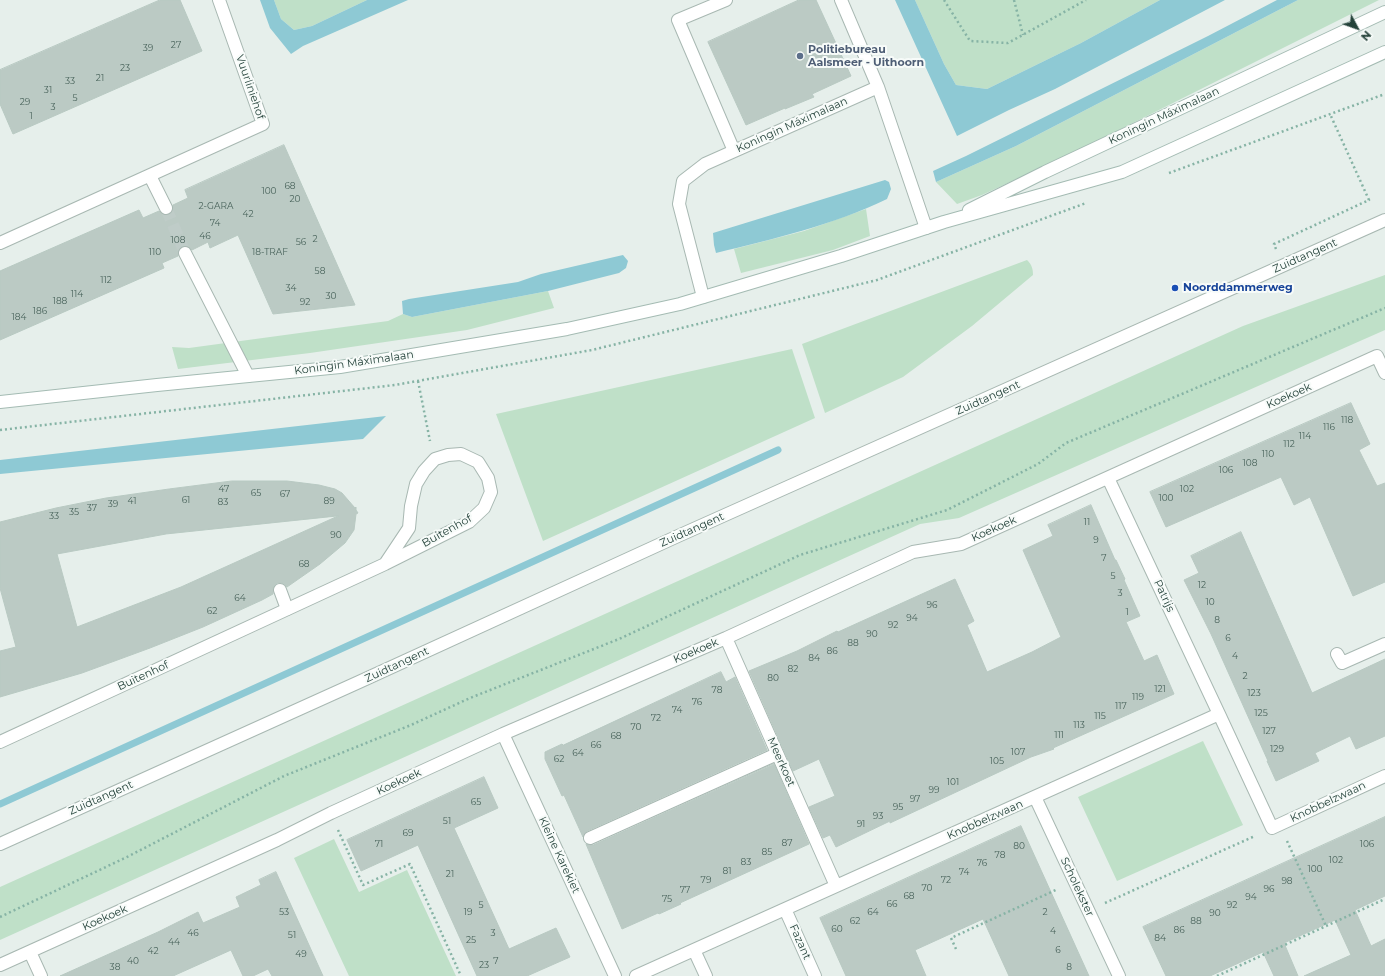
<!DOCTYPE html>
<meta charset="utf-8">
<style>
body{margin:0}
#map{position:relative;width:1385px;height:976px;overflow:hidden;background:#e6efeb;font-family:Montserrat,sans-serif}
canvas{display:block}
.north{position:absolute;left:1337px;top:8px;width:40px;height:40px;-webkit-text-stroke:3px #f7fbf9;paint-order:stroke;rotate:131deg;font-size:11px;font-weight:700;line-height:16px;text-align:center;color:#24423a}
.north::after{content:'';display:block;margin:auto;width:14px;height:18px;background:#24423a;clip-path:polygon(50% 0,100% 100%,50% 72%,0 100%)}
</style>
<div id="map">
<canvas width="1385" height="976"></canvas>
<div class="north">N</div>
</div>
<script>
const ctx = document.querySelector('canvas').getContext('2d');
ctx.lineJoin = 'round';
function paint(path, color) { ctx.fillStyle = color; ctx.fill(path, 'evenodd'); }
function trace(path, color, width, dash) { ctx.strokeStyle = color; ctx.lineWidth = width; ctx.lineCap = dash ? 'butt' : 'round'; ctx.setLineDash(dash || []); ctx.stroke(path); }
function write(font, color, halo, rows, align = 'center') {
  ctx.font = font + ' Montserrat,sans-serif'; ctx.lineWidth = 4; ctx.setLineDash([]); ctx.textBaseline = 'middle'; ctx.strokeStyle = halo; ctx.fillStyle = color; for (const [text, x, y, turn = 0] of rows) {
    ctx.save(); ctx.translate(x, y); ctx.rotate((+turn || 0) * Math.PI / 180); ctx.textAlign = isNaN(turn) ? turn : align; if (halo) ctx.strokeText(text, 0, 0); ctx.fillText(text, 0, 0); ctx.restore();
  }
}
paint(new Path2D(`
 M274,0H367L312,26L294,30L281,19Z
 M915,0H1160L1081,43L987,89L956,85L944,64Z
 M1298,0H1379L1075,152L982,195L957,204L936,182L1016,146Z
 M866,209L870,236L833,250L741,273L734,249L804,231Z
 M1027,260C1032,265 1033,269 1033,275L972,326L903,377L825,413L802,344Z
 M1385,275V330L959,518L920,524L0,940V887L1243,326Z
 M548,291L554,308L467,330L310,353L178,369L172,347L189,348L388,321L403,314L412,317Z
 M792,349L815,418L543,541L496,414Z
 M1203,741L1243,825L1117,881L1078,797Z
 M334,839L359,892L407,870L456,976H349L294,858Z`), '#bfe0c8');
paint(new Path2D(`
 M260,0H274L281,19L294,30L312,26L367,0H408L303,46L291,54L270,28Z
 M895,0H915L944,64L956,85L987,89L1081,43L1160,0H1225L1055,89L1009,110L957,136Z
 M1277,0H1298L1016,146L936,182L933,171L966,156L1208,36Z
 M885,180L889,182L891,189L887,199C833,225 774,239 716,253L714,245L713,233Z
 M623,255L628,261L626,268L619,273L548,291L412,317L403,314L402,301L409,299L518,282L541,274Z
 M386,416L363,439L0,474V460Z`), '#8ec9d4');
trace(new Path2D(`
 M0,804L778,450`), '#8ec9d4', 7);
const building = new Path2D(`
 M160,0H180L202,51L13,134L0,104V70Z
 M799,0H816L851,76L812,94L814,97L785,109V108L746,125L708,42Z
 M284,145L355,305L273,314L238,235L210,248L208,242L192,250L189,247L182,246L179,249L178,256L162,263L164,268L0,340V271L139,210L143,218L159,211L162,214L169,215L172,212L173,205L188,198L185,190Z
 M1351,403L1370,444L1359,450L1377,486L1385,483V582L1353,596L1310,497L1294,505L1281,477L1166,527L1150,492Z
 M232,481H287L319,485L335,489L342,493L355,508L356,507V510L358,513L356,514L354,530L345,543L320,564L287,587L282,583H277L273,588V594L262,600L203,627L150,648L82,673L0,697V651L16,647L0,588V522L56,508L106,498L169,489ZM338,516L181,587L77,627L57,554L166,534Z
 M1091,505L1115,560H1116L1125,579L1124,580L1140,616L1126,622L1144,661L1157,655L1174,694L1053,748L1054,749L1031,757L890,823V821L836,847L830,835L823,838L809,807L835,796L819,759L793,771L749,671L797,651L837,631L838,632L955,579L974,621L967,625L987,672L1032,652L1061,637L1023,550L1053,536L1048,525Z
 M1241,532L1312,693L1385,659V736L1356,749L1350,736L1315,753L1319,761L1276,781L1267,761H1268L1211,634L1184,580L1199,573L1191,556Z
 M721,672L726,682L735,677L767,750L587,831L583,837L564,795L562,796L545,759V752L562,744L563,745Z
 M774,764L809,844L680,903L681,904L659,914L658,913L622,929L586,844L593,845Z
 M484,777L498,808L454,828L509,949L556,928L570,957L527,976H477L418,845L361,871L347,840Z
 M1385,817V896L1355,910L1371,946L1385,939V976H1304L1351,955L1335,920L1284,943L1298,976H1274L1263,952L1210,976H1166L1143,927Z
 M1021,826L1089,976H1009L983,919L915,950L926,976H846L820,918Z
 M276,872L323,976H272L268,969L253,976H243L231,950L173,976H60L158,932L198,912L203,923L240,907L236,897L261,885L259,880Z`);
paint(building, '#bbcac4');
trace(building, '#b8c9c2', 1);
trace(new Path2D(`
 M166,208L185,253`), '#bfccc8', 12, [12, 6]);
const lane = new Path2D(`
 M726,0L678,20L734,151
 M841,0L878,87
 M703,297L679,204L683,181L705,164L878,87L926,228
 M280,590L287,609
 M1337,654L1342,663L1385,644
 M590,838L777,754
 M0,844L359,682L678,536L1385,220`);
const street = new Path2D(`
 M150,176L166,208
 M0,243L263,124L219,0
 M185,253L248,376
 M1108,478L1219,714
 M726,638L836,886
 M503,734L615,976
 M0,742L385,564L469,522L484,508L491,492L488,478L478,462L461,454L448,455L435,459L424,471L416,484L411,506L409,528L385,564
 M1035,797L1119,976
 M785,909L815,976
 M694,950L706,976
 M30,952L41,976
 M0,965L277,840L331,813L503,734L726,638L913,552L961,544L1377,356L1385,373
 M636,976L1219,714L1272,828L1385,776`);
const secondary = new Path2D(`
 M969,210L1045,172L1385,12
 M0,402L157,385L340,367L567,329L680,304L841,256L944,222L1122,172L1385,52`);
trace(lane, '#a8b8b2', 14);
trace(street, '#a8b8b2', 14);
trace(secondary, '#a4bbb3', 14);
trace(new Path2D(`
 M944,0L970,41L1008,43L1086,0
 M1014,0L1023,35
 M1169,173L1385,94
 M1276,249L1274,244L1369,200L1330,114
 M418,381L430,441
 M0,430L395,385L592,350L877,280L1086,203
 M338,830L363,885L410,864L461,976
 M1287,841L1326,926
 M1105,903L1255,836
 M0,917L127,857L284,776L411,725L470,698L619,639L800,555L947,510L1038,464L1066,443L1385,308
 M956,949L951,938L1058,889
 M1217,976L1385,899`), '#86b3a5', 2.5, [2, 3]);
trace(lane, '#fff', 12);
trace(street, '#fff', 12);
trace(secondary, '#fff', 12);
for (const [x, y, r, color] of [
 [800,56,4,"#5c6f8a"],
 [1175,288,4,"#1a4fb4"]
]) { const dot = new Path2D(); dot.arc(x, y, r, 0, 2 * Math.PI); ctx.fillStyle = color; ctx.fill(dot); trace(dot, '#f7fbf9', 1.5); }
write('9px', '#4a645c', null, [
 ["27",176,45],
 ["39",148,48],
 ["23",125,68],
 ["21",100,78],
 ["33",70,81],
 ["31",48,90],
 ["5",75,98],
 ["29",25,102],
 ["3",53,107],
 ["1",31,116],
 ["68",290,186],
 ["100",269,191],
 ["20",295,199],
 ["2-GARA",216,206],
 ["42",248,214],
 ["74",215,223],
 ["46",205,236],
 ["2",315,239],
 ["108",178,240],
 ["56",301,242],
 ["110",155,252],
 ["18-TRAF",270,252],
 ["58",320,271],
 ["112",106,280],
 ["34",291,288],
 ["114",77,294],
 ["30",331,296],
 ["188",60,301],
 ["92",305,302],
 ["186",40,311],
 ["184",19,317],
 ["118",1347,420],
 ["116",1329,427],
 ["114",1305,436],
 ["112",1289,444],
 ["110",1268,454],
 ["108",1250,463],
 ["106",1226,470],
 ["47",224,489],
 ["102",1187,489],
 ["65",256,493],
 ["67",285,494],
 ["100",1166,498],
 ["61",186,500],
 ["41",132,501],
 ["89",329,501],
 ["83",223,502],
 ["39",113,504],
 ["37",92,508],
 ["35",74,512],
 ["33",54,516],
 ["11",1087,522],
 ["90",336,535],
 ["9",1096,540],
 ["7",1104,558],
 ["68",304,564],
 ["5",1113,576],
 ["12",1202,585],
 ["3",1120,593],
 ["64",240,598],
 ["10",1210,602],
 ["96",932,605],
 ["62",212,611],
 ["1",1127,612],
 ["94",912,618],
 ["8",1217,620],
 ["92",893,625],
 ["90",872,634],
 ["6",1228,638],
 ["88",853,643],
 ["86",832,651],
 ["4",1235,656],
 ["84",814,658],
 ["82",793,669],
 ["2",1245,676],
 ["80",773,678],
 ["121",1160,689],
 ["78",717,690],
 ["123",1254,693],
 ["119",1138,697],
 ["76",697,702],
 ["117",1121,706],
 ["74",677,710],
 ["125",1261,713],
 ["115",1100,716],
 ["72",656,718],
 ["113",1079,725],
 ["70",636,727],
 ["127",1269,731],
 ["111",1059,735],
 ["68",616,736],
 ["66",596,745],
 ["129",1277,749],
 ["107",1018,752],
 ["64",578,753],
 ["62",559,759],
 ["105",997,761],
 ["101",953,782],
 ["99",934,790],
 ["97",915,799],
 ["65",476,802],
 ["95",898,807],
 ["93",878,816],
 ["51",447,821],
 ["91",861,824],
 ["69",408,833],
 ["87",787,843],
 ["71",379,844],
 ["106",1367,844],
 ["80",1019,846],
 ["85",767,852],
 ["78",1000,855],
 ["102",1336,860],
 ["83",746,862],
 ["76",982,863],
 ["100",1315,869],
 ["81",727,871],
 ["74",964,872],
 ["21",450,874],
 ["79",706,880],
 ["72",946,880],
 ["98",1287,881],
 ["70",927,888],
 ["96",1269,889],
 ["77",685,890],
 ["68",909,896],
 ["94",1251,897],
 ["75",667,899],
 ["66",892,904],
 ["5",481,905],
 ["92",1232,905],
 ["53",284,912],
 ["19",468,912],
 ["64",873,912],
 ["2",1045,912],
 ["90",1215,913],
 ["62",855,921],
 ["88",1196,921],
 ["60",837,929],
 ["86",1179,930],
 ["4",1053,931],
 ["46",193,933],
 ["3",493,933],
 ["51",292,935],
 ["84",1160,938],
 ["25",471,940],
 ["44",174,942],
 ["6",1058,950],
 ["42",153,951],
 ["49",301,954],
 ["40",133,961],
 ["7",496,961],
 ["23",484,965],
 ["38",115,967],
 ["8",1069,967]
]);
write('bold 11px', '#4e5e75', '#f7fbf9', [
 ["Politiebureau",808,50],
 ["Aalsmeer - Uithoorn",808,63]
], 'left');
write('11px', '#24423a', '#f7fbf9', [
 ["Vuurliniehof",250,87,71],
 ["Koningin Máximalaan",1164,116,-25],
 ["Koningin Máximalaan",792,125,-24],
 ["Zuidtangent",1305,256,-24],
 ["Koningin Máximalaan",354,363,-8],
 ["Koekoek",1289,396,-24],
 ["Zuidtangent",988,398,-24],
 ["Koekoek",994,529,-24],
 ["Zuidtangent",692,530,-24],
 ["Buitenhof",447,531,-29],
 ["Patrijs",1164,596,65],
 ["Koekoek",696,651,-23],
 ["Zuidtangent",397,665,-25],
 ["Buitenhof",143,676,-25],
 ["Meerkoet",781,762,66],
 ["Koekoek",399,782,-25],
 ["Zuidtangent",101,798,-24],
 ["Knobbelzwaan",1328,802,-25],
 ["Knobbelzwaan",985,820,-24],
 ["Kleine Karekiet",559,855,65],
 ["Scholekster",1077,887,65],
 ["Koekoek",105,918,-24],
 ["Fazant",800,942,66]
]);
write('bold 11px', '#164399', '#f7fbf9', [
 ["Noorddammerweg",1183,288]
], 'left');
</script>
